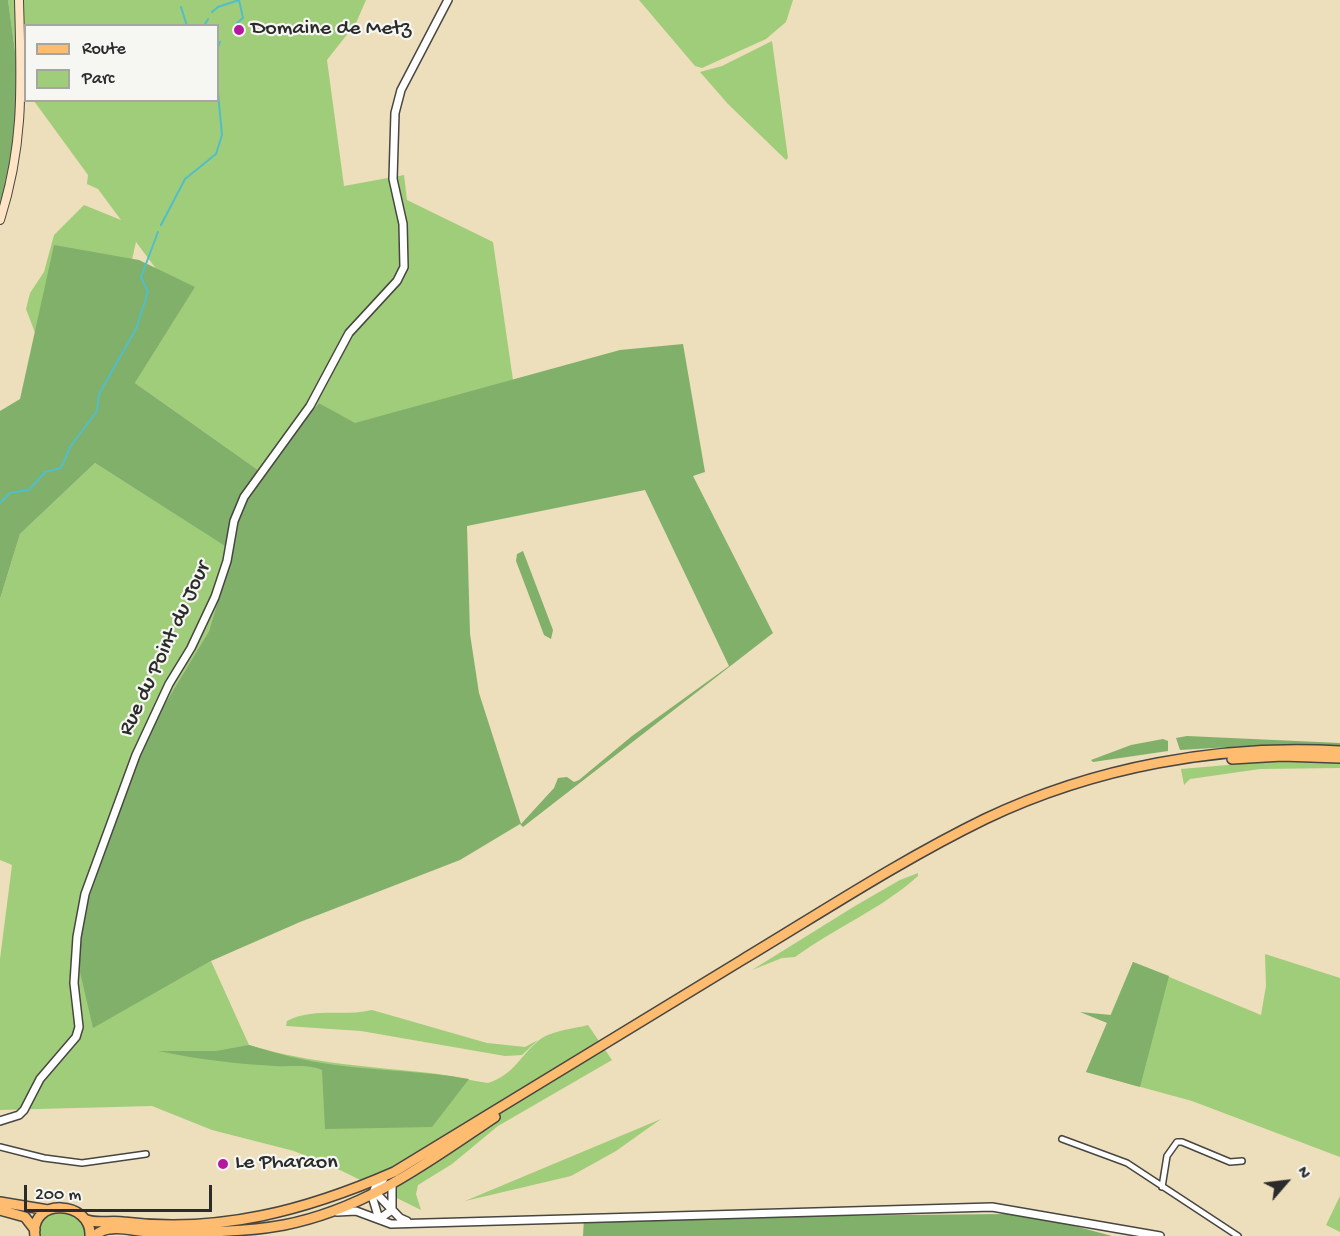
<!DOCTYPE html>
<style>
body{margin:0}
#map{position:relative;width:1340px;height:1236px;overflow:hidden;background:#eddebc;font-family:"Gochi Hand",sans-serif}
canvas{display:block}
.legend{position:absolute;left:24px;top:24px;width:195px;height:78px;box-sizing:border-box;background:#f6f6f2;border:2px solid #a5a5a2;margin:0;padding:8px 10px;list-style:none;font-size:18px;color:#2b2b2b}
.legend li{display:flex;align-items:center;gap:12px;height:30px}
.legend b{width:30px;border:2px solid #a5a5a2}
.north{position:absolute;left:1256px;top:1152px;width:60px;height:60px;-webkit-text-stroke:4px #f6f6f2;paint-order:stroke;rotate:62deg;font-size:16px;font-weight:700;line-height:24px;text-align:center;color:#2b2b2b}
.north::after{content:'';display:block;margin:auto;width:21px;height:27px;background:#2b2b2b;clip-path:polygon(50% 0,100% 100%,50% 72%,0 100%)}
.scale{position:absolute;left:24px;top:1185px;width:188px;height:27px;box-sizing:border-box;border:3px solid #2b2b2b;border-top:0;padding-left:8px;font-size:18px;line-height:21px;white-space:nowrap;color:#2b2b2b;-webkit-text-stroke:4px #f6f6f2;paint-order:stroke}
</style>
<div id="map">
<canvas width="1340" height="1236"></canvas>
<ul class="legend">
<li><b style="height:8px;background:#febc70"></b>Route</li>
<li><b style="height:16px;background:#a0cd7a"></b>Parc</li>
</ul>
<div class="north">N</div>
<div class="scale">200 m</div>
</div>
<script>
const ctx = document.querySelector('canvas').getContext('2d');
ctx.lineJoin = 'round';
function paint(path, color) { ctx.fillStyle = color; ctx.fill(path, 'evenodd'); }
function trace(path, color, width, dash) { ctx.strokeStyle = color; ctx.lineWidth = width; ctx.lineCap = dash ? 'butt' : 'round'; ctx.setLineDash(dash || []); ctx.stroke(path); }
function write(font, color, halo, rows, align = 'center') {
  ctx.font = font + ' "Gochi Hand",sans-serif'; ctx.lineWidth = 4.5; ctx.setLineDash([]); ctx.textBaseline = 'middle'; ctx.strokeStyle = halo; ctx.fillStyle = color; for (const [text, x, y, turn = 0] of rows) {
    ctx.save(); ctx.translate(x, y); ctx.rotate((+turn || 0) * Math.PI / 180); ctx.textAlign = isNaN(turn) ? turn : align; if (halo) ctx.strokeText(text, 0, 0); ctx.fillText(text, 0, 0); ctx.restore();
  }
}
paint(new Path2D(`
 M8,0H366L356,23L327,60L344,186L404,175L407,200L493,242L513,380L355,424L319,403L258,470L135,383L194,288L157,270L136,242L128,277L42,351L26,309L30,293L44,272L54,235L84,205L121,220L98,189L87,184L88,175L34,101L218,100V26H26L25,89L19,80Z
 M639,0H793L786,22L766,39L702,68L695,66Z
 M772,41L788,158L786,160L728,104L700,72L722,66Z
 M95,463L234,551L209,631L146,735L93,1027L211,961L249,1045C316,1065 370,1066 438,1074C455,1076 471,1081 488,1083C515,1075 522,1052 542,1038C555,1030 573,1029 588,1025L612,1060L498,1126L452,1164L418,1185L416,1194L421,1210L342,1171L294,1151L212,1130L152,1106L0,1110V959L12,865L0,860V599L20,534Z
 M1274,761L1340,763V768L1260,769L1190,779L1184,785L1181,769Z
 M918,873V876C883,908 835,928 795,957L782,958L752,970L855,906L900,880Z
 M1265,954L1340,978V1157L1192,1101L1086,1072L1133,962L1261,1015L1266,986Z
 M372,1010L487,1043L525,1047L538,1040L522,1055L505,1056L361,1031L286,1026L287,1021C315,1007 344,1017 372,1010Z
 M661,1119L616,1151L571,1176L465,1201Z
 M1340,1196V1232L1326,1225Z
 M53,1212C69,1213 85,1216 85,1236H40V1223Z`), '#a0cd7a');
paint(new Path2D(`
 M0,0H8L19,80L16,141L0,210Z
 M54,245L139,260L195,287L135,383L258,470L319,403L355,423L620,350L683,344L705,472L693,476L773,633L523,827L520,824L460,860L300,922L211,961L93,1028L77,959L87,904L146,735L209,631L233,551L95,463L20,534L0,599V411L20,399ZM645,490L729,666L632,736L579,780L574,782L567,777L558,778L554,788L521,824L479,693L470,634L467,526Z
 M523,551L553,630L551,639L544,635L516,561L517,554Z
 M1187,736L1340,743V747L1264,745L1180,750L1176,738Z
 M1163,739L1168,741V751L1093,762L1091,760L1131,745Z
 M1133,962L1169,976L1140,1087L1086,1072L1107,1023L1080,1012L1111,1015Z
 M249,1045C278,1054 305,1061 335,1065C380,1071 424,1071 469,1079L432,1127L325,1129L322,1070C308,1064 291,1067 275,1066C236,1064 196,1059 158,1051H216Z
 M1009,1214L1037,1216L1112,1236H583L584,1218Z`), '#80b06a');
trace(new Path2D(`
 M181,7L187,26
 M212,12L218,7L239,0
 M237,23L243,18L239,0
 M204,26L208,19
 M218,47L220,42
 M161,225L185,179L216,154L222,135L218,93
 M0,503L10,493L29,490L45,472L61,468L70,447L97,411L99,394L136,329L148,292L141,277L158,232`), '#51bec9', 2);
const minor = new Path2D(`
 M1062,1139L1127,1163L1238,1236
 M0,1147L44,1158L82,1163L146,1154
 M1162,1187L1167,1156L1177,1142H1182L1230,1162L1242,1161`);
const tertiary = new Path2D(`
 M0,1121L19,1115L24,1110L40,1079L76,1037L79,1027L74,983L77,937L85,894L136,755L169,684L191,648L215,597L227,561L234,521L244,497L310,406L349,333L397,281L404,267L403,224L393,179L395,113L401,90L448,0
 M383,1180L376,1185L372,1196L379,1219L392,1210V1185
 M374,1191L400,1218L407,1221
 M337,1212L356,1211L391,1224L992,1207L1160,1236`);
const secondary = new Path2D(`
 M0,220C25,142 21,81 19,0`);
const primary = new Path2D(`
 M1232,759L1282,756L1340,758
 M0,1202L48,1210
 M0,1210L25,1217L35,1230
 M87,1220C98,1224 111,1220 123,1222C219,1234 307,1210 394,1172C510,1101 626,1030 742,960C822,912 901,860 985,819C1094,767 1219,744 1340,751
 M35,1236C29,1197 92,1200 90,1236
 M94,1236C99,1232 104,1229 110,1229C123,1227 138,1232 151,1232C195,1232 241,1233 284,1225C366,1209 428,1162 495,1117`);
trace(minor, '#484641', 8);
trace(tertiary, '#484641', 10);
trace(secondary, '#484641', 10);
trace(primary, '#484641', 12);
trace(minor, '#fff', 5);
trace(tertiary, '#fff', 7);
trace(secondary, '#ffe4c6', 8);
trace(primary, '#febc70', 9);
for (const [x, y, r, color] of [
 [239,30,6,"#b5179e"],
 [223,1164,6,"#b5179e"]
]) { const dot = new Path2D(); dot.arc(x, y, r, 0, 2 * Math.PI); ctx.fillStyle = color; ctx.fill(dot); trace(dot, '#f6f6f2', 2); }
write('22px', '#2b2b2b', '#f6f6f2', [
 ["Domaine de Metz",251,30],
 ["Le Pharaon",235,1164]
], 'left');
write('22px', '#2b2b2b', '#f6f6f2', [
 ["Rue du Point du Jour",166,649,-65]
]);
</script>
